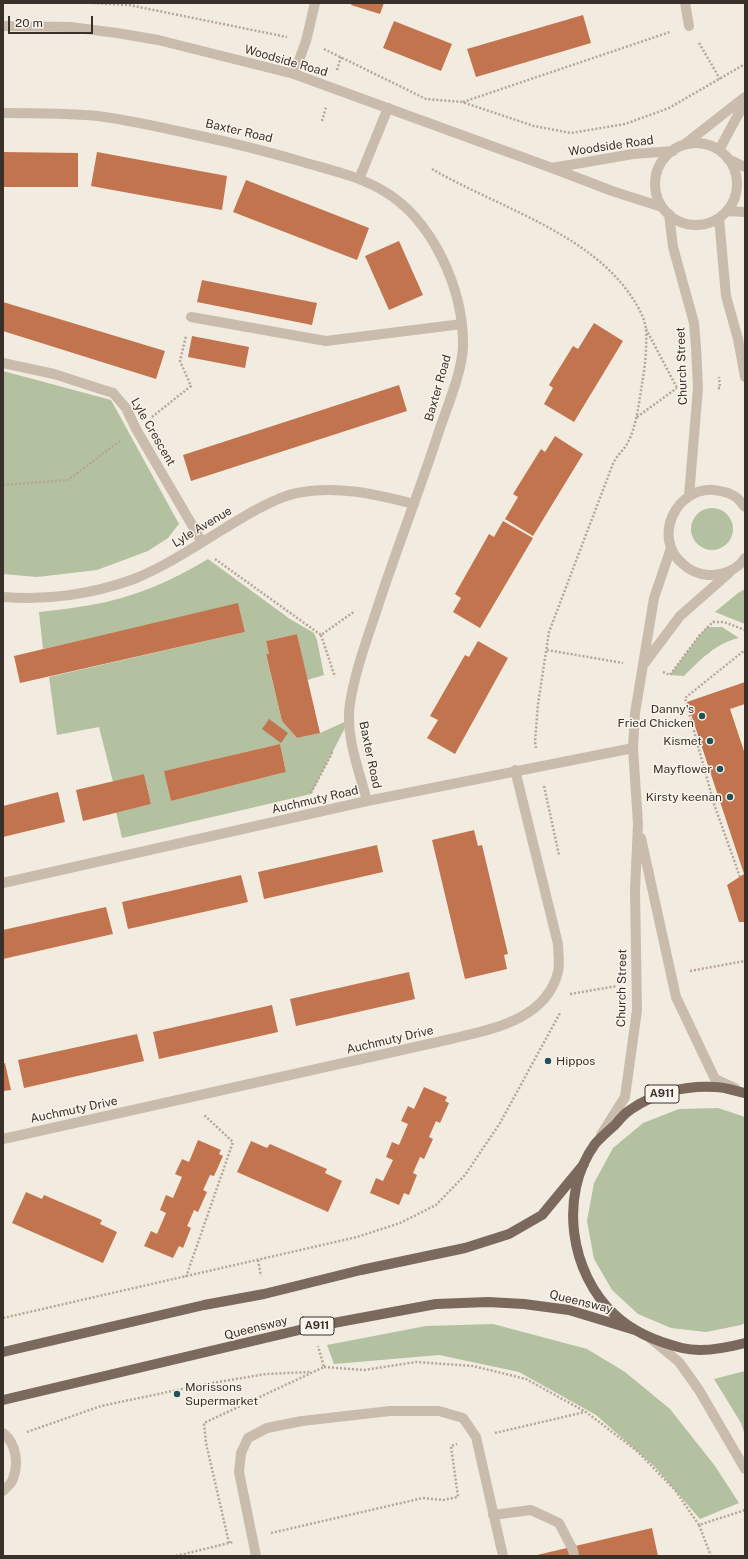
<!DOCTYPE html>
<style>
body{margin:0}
#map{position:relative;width:748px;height:1559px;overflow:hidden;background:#f2ebe0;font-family:"Public Sans",sans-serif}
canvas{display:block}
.frame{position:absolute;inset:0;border:4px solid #39302a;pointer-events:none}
.scale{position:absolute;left:8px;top:16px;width:85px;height:18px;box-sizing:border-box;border:2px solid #39302a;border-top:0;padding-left:5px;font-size:12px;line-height:14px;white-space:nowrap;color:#39302a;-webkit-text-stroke:3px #faf5ec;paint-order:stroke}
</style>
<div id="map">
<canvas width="748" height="1559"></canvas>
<div class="frame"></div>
<div class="scale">20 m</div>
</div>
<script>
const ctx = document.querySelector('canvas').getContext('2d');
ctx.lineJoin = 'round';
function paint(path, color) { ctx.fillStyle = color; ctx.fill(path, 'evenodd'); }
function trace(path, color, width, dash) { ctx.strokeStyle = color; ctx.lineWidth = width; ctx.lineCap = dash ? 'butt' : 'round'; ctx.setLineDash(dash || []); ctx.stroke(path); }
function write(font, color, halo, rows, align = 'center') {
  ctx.font = font + ' "Public Sans",sans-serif'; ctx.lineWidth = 3; ctx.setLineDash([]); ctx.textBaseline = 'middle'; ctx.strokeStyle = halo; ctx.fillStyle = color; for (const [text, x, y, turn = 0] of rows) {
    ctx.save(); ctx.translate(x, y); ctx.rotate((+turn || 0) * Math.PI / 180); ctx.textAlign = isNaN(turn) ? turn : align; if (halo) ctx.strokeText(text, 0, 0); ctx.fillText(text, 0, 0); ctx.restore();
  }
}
paint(new Path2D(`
 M3,371L111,400L179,524L168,538L148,551L97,570L37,577L3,574Z
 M691 529a21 21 0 1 1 42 0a21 21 0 1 1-42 0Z
 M208,559L290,619L314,633L317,640L324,675L307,680L297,634L266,641L269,654L266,655L282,721L297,738L320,733L349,720L311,794L122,838L116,812L151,804L144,774L113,782L99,727L57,735L49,677L245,632L238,604L43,649L39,612C57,610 74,608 91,605C132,598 172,581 208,559ZM280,744L286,772L171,801L165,771Z
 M745,589V624L715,612L738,593Z
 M707,627H722L739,638C716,643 700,660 684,676L670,675L699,636Z
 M718,1108L745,1117V1323L741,1325L706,1332L671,1328L638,1314L612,1290L594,1259L587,1221L594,1183L613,1148L643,1123L679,1109Z
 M493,1324L587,1349L625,1372L670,1409L715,1466L739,1503L700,1519L655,1467L596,1415L519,1372L439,1355L334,1364L327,1345L426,1326Z
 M745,1371V1435L741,1423L714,1379Z`), '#b3c1a0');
paint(new Path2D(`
 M352,3H384L380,14L351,5Z
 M583,15L591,43L476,77L467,49Z
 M394,21L452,44L441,71L383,48Z
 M3,152L78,153V187H3Z
 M97,152L227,176L222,210L91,186Z
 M246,180L369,228L357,260L233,212Z
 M399,241L423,295L389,310L365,256Z
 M202,280L317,303L312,325L197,302Z
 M3,302L165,351L156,379L3,331Z
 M594,323L623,341L574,422L544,404L553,388L549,385L573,346L578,349Z
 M192,336L249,347L245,368L188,357Z
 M399,385L407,411L191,481L183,455Z
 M555,436L583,454L533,536L505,519L518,497L513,494L541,449L545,452Z
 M503,521L533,538L480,628L453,612L461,598L455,594L489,534L494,537Z
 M238,603L245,632L20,683L14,656Z
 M297,634L320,733L297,738L282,721L266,654H269L266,641Z
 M478,641L508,658L455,754L427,738L438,720L430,716L465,655L469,657Z
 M745,682V704L730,709L745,754V922H739L727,885L744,874L687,702Z
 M269,719L288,733L281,743L262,729Z
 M280,744L286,772L171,801L164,771Z
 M144,774L151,804L83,821L76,790Z
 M58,792L65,822L3,837V806Z
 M474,830L478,846L482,845L508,954L504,955L507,969L465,979L432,840Z
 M377,845L383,872L264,899L258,872Z
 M241,875L248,902L128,929L122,902Z
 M106,907L113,934L3,959V930Z
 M409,972L415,999L296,1026L290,999Z
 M272,1005L278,1032L159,1059L153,1032Z
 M137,1034L144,1061L24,1088L18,1060Z
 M5,1063L11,1090L3,1091V1064Z
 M424,1087L447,1097L445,1101L449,1103L440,1123L436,1121L429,1137L433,1139L424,1159L420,1157L413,1173L417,1175L409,1195L404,1193L399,1205L370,1193L376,1178L383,1181L393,1160L386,1157L392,1142L399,1145L408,1124L401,1121L408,1106L414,1109Z
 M198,1140L221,1150L219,1154L223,1156L214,1176L210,1175L205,1186L203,1190L207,1192L198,1212L194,1210L189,1222L187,1226L191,1228L183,1248L179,1246L173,1258L144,1246L151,1231L157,1234L166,1213L160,1210L166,1195L173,1198L182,1177L175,1174L182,1159L189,1162Z
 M251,1141L267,1148L270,1144L327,1169L325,1173L342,1181L328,1212L237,1172Z
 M26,1192L42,1199L44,1195L102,1220L100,1224L117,1232L103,1263L12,1223Z
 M652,1528L658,1556H537V1555Z`), '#c2744e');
trace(new Path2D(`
 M93,3L129,5L287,37
 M699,43L720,79
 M324,49L426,99L462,102L534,126L571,133L625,124L669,108L745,64
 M337,70L341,57
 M463,102L670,32
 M322,121L326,107
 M432,169C497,207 591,233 633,299C639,308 645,319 646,330C647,347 645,367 642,384C639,402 637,423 629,440C626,448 619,453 615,460C611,467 609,475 606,482L549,632L538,704L535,742L536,748
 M646,329L677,388
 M718,388H720L719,377
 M152,417L191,386L180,361L186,336
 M637,417L677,388
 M3,485L68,480L121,440
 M215,559L321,635L355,611
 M321,635L335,677
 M547,650L623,663
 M663,672L670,675L699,636L713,622H724L745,630
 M544,786L559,855
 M311,793L333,751
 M740,877L714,804L685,698L745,650
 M690,971L745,961
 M570,994L617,986
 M258,1260L261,1276
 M186,1277L233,1142L203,1114
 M3,1318L357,1237L400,1223L436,1205L465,1175L500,1123L560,1013
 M324,1367L364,1370L416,1362L473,1366L526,1379L586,1412L637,1451L675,1490L699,1525L745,1510
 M27,1432L101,1406L206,1384L266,1374L310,1372
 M495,1433L585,1412
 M699,1525L711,1556
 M271,1533L423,1498L443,1500L458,1497L451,1446L457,1444
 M229,1543L206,1443L204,1423L324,1367L318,1346
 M176,1556L233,1542`), '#b6a696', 2.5, [2, 2]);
trace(new Path2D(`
 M728,159L745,167
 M727,211L745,212
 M191,317L326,341L462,324
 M3,1433C16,1443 19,1463 13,1479C12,1483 6,1488 3,1491
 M493,1515L531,1510L559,1523L573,1550L574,1556
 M256,1556L239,1472L241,1453L248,1438L267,1428L302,1421L390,1411H439L463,1418L476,1437L503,1556`), '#cabcac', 10);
trace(new Path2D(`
 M685,3L689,26
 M294,74L306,41L315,3
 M3,113C34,113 67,113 98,116C129,120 160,127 191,134C229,142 266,151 303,162C330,170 358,176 382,190C433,219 464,290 463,347C462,371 448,405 440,428C420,490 396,550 376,612C366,642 355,672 350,703C345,736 359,770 367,801
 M359,179L388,108
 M3,363L54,374L113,393L126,408L136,429L202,542
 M3,597C46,601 93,594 134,579C161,568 185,553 209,538C232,524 271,498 297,493C337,485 375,494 414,504
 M3,883L367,801L633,748
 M3,1139L451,1039C492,1029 546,1020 558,972C560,964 558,953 558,944L515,770
 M651,1339L679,1362L699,1390L745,1469`), '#cabcac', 10);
trace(new Path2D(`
 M3,26L70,27L117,33L158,40L294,74L552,168L612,191L662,207
 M655 184a41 41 0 1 1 82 0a41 41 0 1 1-82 0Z
 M685,144L745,97
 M719,150L745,102
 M552,168L633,154L673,151
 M669,214L673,247L694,323L696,347L698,388L689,496
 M719,218L726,296L738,339L745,377
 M745,507C742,504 740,500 737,498C731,493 722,491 714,490C675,487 652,539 683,564C690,571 698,574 708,575C722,576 737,570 745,558
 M644,664L680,616L729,573
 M641,838L676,997L715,1079L735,1088
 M601,1135L625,1097L637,1010L635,890L638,824L633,748L635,713L654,598L671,548`), '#cabcac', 10);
trace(new Path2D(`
 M745,1093C735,1091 725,1087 715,1087C685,1085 654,1093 630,1110C624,1114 619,1120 615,1125C608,1131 601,1137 595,1144C558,1195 570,1274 615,1315C634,1333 658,1342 682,1348C702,1353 726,1348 745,1343
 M3,1352L204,1305L264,1294L361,1270L465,1248L509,1234L542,1215L584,1164
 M3,1400L312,1327L436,1304L488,1302L524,1304L569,1310L635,1330`), '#7a695c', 10);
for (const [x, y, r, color] of [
 [702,716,4,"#215159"],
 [710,741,4,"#215159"],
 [720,769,4,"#215159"],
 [730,797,4,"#215159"],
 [548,1061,4,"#215159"],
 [177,1394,4,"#215159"]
]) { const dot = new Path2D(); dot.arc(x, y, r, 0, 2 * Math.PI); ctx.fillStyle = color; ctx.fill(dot); trace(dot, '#faf5ec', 1.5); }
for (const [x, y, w] of [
 [662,1094,34],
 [317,1326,34]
]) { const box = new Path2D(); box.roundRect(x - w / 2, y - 9, w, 18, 3); ctx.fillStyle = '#faf5ec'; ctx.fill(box); trace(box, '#39302a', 1); }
write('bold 11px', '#39302a', null, [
 ["A911",662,1094],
 ["A911",317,1326]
]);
write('12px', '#39302a', '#faf5ec', [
 ["Woodside Road",286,61,16],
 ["Baxter Road",239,131,13],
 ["Woodside Road",611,146,-8],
 ["Church Street",682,366,-92],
 ["Baxter Road",438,388,-74],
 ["Lyle Crescent",153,432,60],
 ["Lyle Avenue",202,527,-31],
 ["Baxter Road",370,755,78],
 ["Auchmuty Road",315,800,-13],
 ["Church Street",622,988,-89],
 ["Auchmuty Drive",390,1040,-13],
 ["Auchmuty Drive",74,1110,-12],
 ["Queensway",581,1302,14],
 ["Queensway",256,1328,-14]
]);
write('12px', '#39302a', '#faf5ec', [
 ["Danny's",694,709],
 ["Fried Chicken",694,723],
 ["Kismet",702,741],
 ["Mayflower",712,769],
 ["Kirsty keenan",722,797],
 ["Hippos",556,1061,"left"],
 ["Morissons",185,1387,"left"],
 ["Supermarket",185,1401,"left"]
], 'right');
</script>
